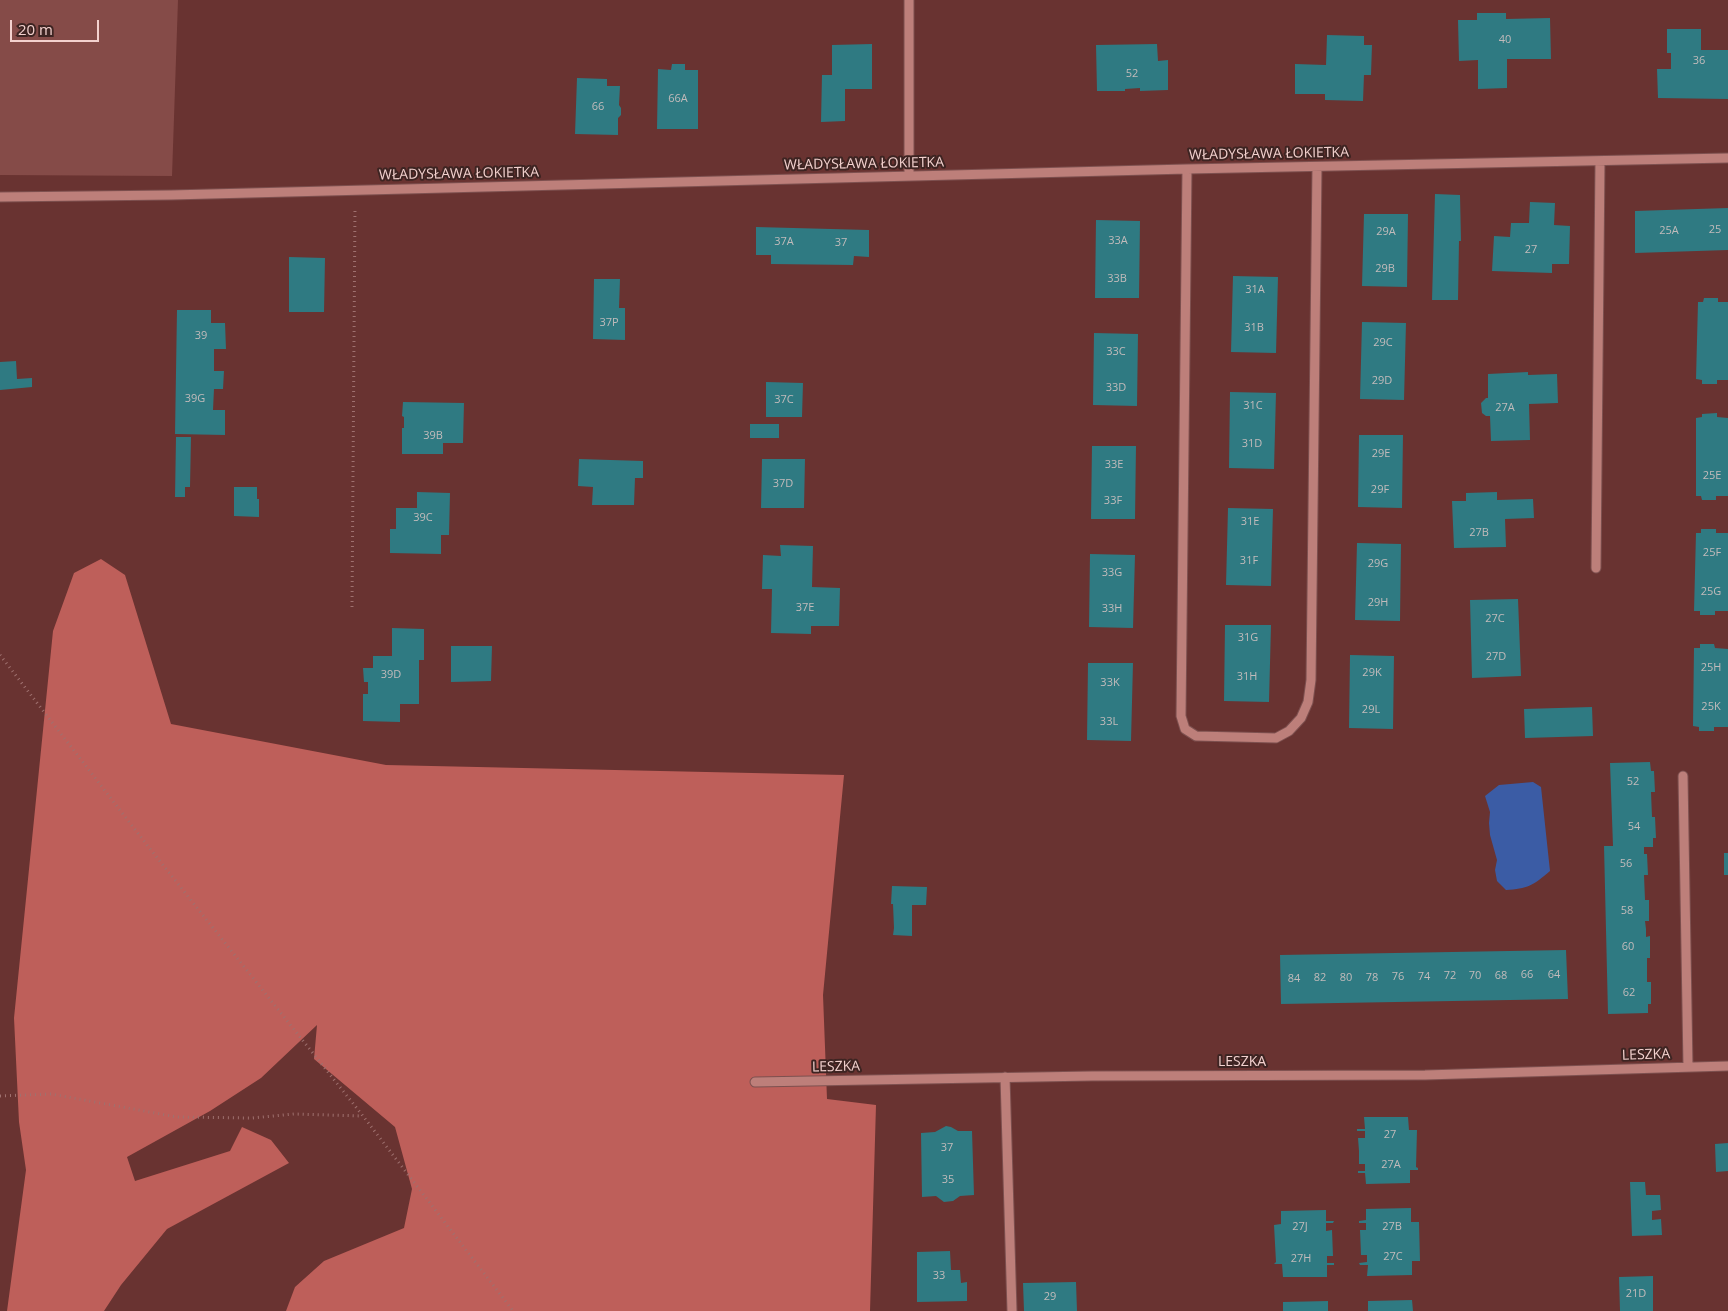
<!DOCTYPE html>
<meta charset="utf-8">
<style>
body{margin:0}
#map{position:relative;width:1728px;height:1311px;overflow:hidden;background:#693331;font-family:"Open Sans",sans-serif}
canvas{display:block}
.scale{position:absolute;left:10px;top:20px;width:89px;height:22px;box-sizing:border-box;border:2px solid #f3d1ce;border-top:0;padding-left:6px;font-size:15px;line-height:18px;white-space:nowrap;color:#f3d1ce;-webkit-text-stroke:4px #3d2422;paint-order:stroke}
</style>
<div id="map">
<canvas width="1728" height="1311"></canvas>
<div class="scale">20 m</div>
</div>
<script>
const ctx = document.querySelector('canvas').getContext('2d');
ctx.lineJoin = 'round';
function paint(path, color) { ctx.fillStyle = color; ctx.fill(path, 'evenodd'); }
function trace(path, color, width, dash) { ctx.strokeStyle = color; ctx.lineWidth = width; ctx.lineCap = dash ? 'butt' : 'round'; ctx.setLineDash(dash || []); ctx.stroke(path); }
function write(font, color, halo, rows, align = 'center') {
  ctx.font = font + ' "Open Sans",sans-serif'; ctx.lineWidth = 4; ctx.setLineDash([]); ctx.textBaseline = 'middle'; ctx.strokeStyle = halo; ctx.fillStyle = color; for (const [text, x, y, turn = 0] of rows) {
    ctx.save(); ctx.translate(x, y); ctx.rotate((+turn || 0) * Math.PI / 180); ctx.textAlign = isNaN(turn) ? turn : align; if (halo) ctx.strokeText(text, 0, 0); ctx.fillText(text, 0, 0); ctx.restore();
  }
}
paint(new Path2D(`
 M0,0H178L172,176L0,175Z`), '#854b48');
paint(new Path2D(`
 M101,559L125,575L171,724L386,765L844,775L823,995L827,1099L876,1105L870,1311H286L295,1287L324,1261L404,1228L412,1189L395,1127L314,1059L317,1025L261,1078L210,1111L127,1157L135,1181L230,1151L242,1127L271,1140L289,1163L167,1229L121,1285L104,1311H7L26,1170L19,1122L14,1018L53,631L74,573Z`), '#be5f5a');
paint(new Path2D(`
 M1533,782L1541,787L1550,871C1534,885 1527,889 1506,890L1497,881L1495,870L1497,860L1490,835L1489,823L1490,812L1485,796L1499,785Z`), '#3b5ca5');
paint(new Path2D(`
 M1477,13H1506V19L1550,18L1551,59H1507V88L1478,89V60L1459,61L1458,20H1477Z
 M1667,29H1701V50H1728V99L1658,98L1657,69H1671V53H1667Z
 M1327,35L1364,36V45H1372L1371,75H1364L1363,101L1325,100V94H1295V64L1326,65Z
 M872,44V89H845V121L821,122L822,75H832V45Z
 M1157,44L1158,61L1168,60V90L1140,91V88L1125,89V91H1097L1096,45Z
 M672,64H685V70H698V129H657L658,69L671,70Z
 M577,78L607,79V86H620L619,105L621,108V115L618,118V135L575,134Z
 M1435,194L1460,195L1461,241H1459L1458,300H1432Z
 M1530,202L1555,203L1554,225L1570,226L1569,264H1552V273L1492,271L1494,236L1510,237L1511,223H1529Z
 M1728,208V250L1635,253V211Z
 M1364,214H1408L1407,287L1362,286Z
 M1096,220L1140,221L1139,298H1095Z
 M756,227L869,230V257L854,256L853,265L771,264V255H756Z
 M289,257L325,258L324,312H289Z
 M1233,276L1278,277L1276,353L1231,352Z
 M594,279H620L619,308H625V340L593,339Z
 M1704,298H1718V302H1728V380H1717V384H1702V380L1696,379L1698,302H1703Z
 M177,310H211V323H225L226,349H214V371H224L223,389H214L213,410H225V435L175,434Z
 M1362,322L1406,323L1404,400L1360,399Z
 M1094,333L1138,334L1137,406L1093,405Z
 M16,361L17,379L32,378V387L0,390V362Z
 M1528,372V375L1557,374L1558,403L1529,404L1530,440L1491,441L1490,416H1486L1482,413L1481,403L1486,398H1488V374Z
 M766,382L803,383L802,417H766Z
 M1230,392L1276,393L1274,469L1229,468Z
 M403,402L464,403L463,443H443V454H402V428H404V417L402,416Z
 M1717,413V417L1728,418V496H1716V500H1702L1701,496H1696V418L1702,417V414Z
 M750,424H779V438H750Z
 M1359,435H1403L1402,508L1358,507Z
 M176,437H191L190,487H185V497H175Z
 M1092,446H1136L1135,519H1091Z
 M579,459L643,461V478H635L634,505H592L593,487L578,486Z
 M762,459H805L804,508H761Z
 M234,487H257V499H259V517L234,516Z
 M417,492L450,493L449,535H441V554L390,553V529H396V508H417Z
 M1497,492V500L1533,499L1534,518L1505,519L1506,547L1454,548L1452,501H1466V493Z
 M1228,508L1273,509L1271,586L1226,585Z
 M1701,529H1716V533H1728V611H1715V615H1700V611H1694L1696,533H1701Z
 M1357,543L1401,544L1400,621L1355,620Z
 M780,545L813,546L812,587L840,588L839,626H811V634L771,633L772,589H762L763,555L781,556Z
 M1090,554L1135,555L1133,628L1089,627Z
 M1518,599L1521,676L1472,678L1470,600Z
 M1225,625H1271L1269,702L1224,701Z
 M392,628L424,629V660H419V704H400V722L363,721V694H368V682H364L363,668H373V656H392Z
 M1700,644H1714L1715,648L1728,649V727H1714V731H1699V727L1693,726L1694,648H1700Z
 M451,646H492L491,681L451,682Z
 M1350,655L1394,656L1393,729L1349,728Z
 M1088,663H1133L1131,741L1087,740Z
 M1592,707L1593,736L1525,738L1524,709Z
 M1650,762L1651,771H1654L1655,792H1651L1652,817H1655L1656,838H1653V847H1644V854H1647L1648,875H1644L1645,900H1649V921H1645L1646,929V937L1650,936V958H1647V982H1651V1004H1648V1013L1608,1014L1604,846H1613L1610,763Z
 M1724,853H1728V875H1724Z
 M892,886L927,887L926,905H912V936L893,935L894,928L893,904H891Z
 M1566,950L1568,999L1281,1004L1280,955Z
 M1364,1117H1408L1409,1130H1417L1416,1167L1418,1168V1170H1410V1183L1366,1184L1365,1173H1358V1171H1365V1164H1359V1151L1358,1138H1365V1131H1357V1129H1365Z
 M946,1126L951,1127L958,1131H972L974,1195L960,1196L953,1201L944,1202L936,1196L922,1197L921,1133L935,1132Z
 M1728,1143V1171L1716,1172L1715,1144Z
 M1630,1182H1645L1646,1195H1660L1661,1210L1652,1211V1220L1661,1219L1662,1235L1632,1236Z
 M1411,1208V1222H1419L1420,1261H1412V1275L1367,1276L1368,1265H1360L1359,1263L1367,1262V1255H1361L1360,1230H1366V1223H1359V1221L1366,1220V1209Z
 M1326,1210V1221H1334L1333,1223H1326V1231L1332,1230L1333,1256H1327V1263H1334V1265H1327V1277H1283L1282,1264H1274L1276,1262L1274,1225L1281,1224V1211Z
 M950,1251L951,1270H960L961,1283L967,1282V1301L917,1302V1252Z
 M1653,1276V1311H1620L1619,1277Z
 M1076,1282L1077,1311H1024L1023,1283Z
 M1412,1300L1413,1311H1368V1301Z
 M1328,1301V1311H1283V1302Z`), '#2f7a82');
const minor = new Path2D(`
 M909,0V176
 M1187,169L1181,716L1185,729L1196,736L1276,738L1289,731L1301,718L1308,702L1311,680L1317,167
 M0,197L171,195L1187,169L1728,158
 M1596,568L1600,161
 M1683,776L1688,1067
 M1005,1077L1012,1311
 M755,1082L1092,1076L1425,1075L1728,1066`);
trace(minor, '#7d504f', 11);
trace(new Path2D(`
 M352,607L355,208
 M0,655L147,845L363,1116L513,1311
 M0,1096L51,1094L177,1117L252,1118L294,1114L362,1116`), '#9f716f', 3, [1, 4]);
trace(minor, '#bd7f7a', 9);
write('11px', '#c2bbbb', null, [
 ["40",1505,40],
 ["36",1699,61],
 ["52",1132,74],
 ["66A",678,99],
 ["66",598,107],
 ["25",1715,230],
 ["25A",1669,231],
 ["29A",1386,232],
 ["33A",1118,241],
 ["37A",784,242],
 ["37",841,243],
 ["27",1531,250],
 ["29B",1385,269],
 ["33B",1117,279],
 ["31A",1255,290],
 ["37P",609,323],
 ["31B",1254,328],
 ["39",201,336],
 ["29C",1383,343],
 ["33C",1116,352],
 ["29D",1382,381],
 ["33D",1116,388],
 ["39G",195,399],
 ["37C",784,400],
 ["31C",1253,406],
 ["27A",1505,408],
 ["39B",433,436],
 ["31D",1252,444],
 ["29E",1381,454],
 ["33E",1114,465],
 ["25E",1712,476],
 ["37D",783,484],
 ["29F",1380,490],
 ["33F",1113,501],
 ["39C",423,518],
 ["31E",1250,522],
 ["27B",1479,533],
 ["25F",1712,553],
 ["31F",1249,561],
 ["29G",1378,564],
 ["33G",1112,573],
 ["25G",1711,592],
 ["29H",1378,603],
 ["37E",805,608],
 ["33H",1112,609],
 ["27C",1495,619],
 ["31G",1248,638],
 ["27D",1496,657],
 ["25H",1711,668],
 ["29K",1372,673],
 ["39D",391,675],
 ["31H",1247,677],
 ["33K",1110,683],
 ["25K",1711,707],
 ["29L",1371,710],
 ["33L",1109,722],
 ["52",1633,782],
 ["54",1634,827],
 ["56",1626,864],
 ["58",1627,911],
 ["60",1628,947],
 ["66",1527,975],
 ["64",1554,975],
 ["72",1450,976],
 ["70",1475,976],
 ["68",1501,976],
 ["76",1398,977],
 ["74",1424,977],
 ["82",1320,978],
 ["80",1346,978],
 ["78",1372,978],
 ["84",1294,979],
 ["62",1629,993],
 ["27",1390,1135],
 ["37",947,1148],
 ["27A",1391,1165],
 ["35",948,1180],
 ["27J",1300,1227],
 ["27B",1392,1227],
 ["27C",1393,1257],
 ["27H",1301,1259],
 ["33",939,1276],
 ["21D",1636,1294],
 ["29",1050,1297]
]);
write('14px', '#f3d1ce', '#3d2422', [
 ["WŁADYSŁAWA ŁOKIETKA",1269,154,-1],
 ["WŁADYSŁAWA ŁOKIETKA",864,164,-1],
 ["WŁADYSŁAWA ŁOKIETKA",459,174,-1],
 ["LESZKA",1646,1055,-2],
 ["LESZKA",1242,1062],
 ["LESZKA",836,1067,-1]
]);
</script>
